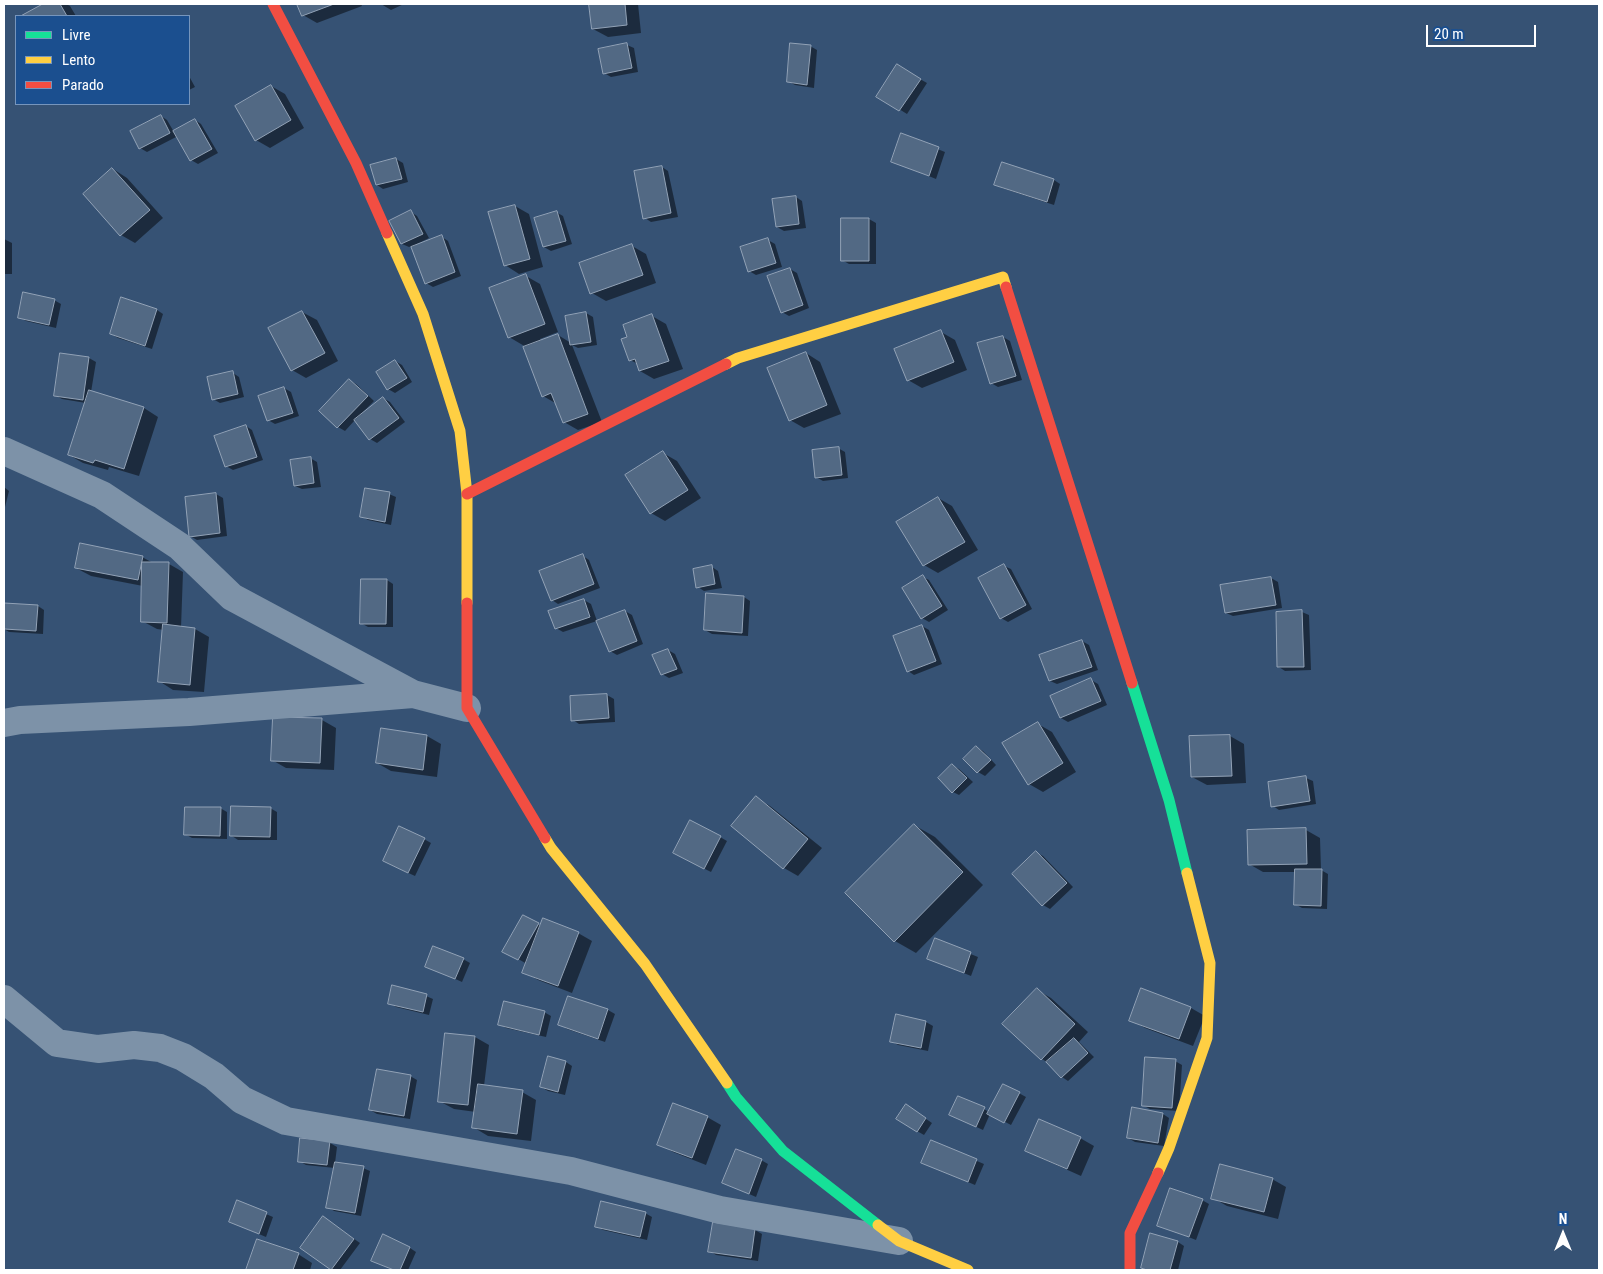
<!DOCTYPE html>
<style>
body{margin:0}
#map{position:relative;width:1603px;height:1274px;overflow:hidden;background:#365274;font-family:"Roboto Condensed",sans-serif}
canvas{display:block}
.frame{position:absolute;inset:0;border:5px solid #fff;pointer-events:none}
.legend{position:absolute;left:15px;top:15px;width:175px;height:90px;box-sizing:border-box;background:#1b4f8f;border:1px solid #7695bc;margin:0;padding:6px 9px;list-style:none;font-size:15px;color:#fff}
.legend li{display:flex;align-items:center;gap:10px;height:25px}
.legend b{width:25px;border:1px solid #7695bc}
.north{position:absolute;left:1538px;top:1209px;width:50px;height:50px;-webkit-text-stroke:4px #1b4f8f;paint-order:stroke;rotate:0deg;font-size:14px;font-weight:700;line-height:20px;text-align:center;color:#fff}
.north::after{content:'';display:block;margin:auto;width:18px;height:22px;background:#fff;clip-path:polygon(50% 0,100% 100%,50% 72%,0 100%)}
.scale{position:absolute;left:1426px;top:25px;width:110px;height:22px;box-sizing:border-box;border:2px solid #fff;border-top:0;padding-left:6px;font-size:15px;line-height:18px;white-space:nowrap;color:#fff;-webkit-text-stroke:4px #1b4f8f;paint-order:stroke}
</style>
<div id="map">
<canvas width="1603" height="1274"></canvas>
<div class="frame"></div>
<ul class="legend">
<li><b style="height:6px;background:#16e098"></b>Livre</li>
<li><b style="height:6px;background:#ffcf43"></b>Lento</li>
<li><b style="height:6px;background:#f24e42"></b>Parado</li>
</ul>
<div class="north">N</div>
<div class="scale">20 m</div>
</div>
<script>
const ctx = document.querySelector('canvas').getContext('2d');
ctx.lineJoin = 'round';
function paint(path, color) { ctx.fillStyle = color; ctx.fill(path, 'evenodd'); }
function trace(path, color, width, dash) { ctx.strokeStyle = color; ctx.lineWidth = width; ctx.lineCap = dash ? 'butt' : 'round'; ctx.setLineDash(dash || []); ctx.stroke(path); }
paint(new Path2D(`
 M45,4H66L70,6L76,16H23Z
 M299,4H361L362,6L317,23L303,15Z
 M381,4H404L391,10Z
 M590,4H638L641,33L608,37L593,29Z
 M627,45L634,48L638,72L611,77L604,73Z
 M810,46L817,50L814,88L795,85L788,81Z
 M897,66L927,83L907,114L878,96Z
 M189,76L195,87L189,90Z
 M271,86L285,94L304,128L270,148L256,140Z
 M161,116L167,120L174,132L195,120L201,124L218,153L198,164L191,160L178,136L147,152L140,148Z
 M902,135L945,152L936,179L892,161Z
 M396,159L403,163L408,182L383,189L377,185Z
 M662,167L668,171L678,217L651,222L645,218Z
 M113,169L127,178L163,218L135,243L121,235Z
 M1054,180L1060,184L1054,205L1002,188L996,184Z
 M796,197L802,201L806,228L784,231L777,227Z
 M515,206L529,214L543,267L519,274L505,265Z
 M411,212L417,216L429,238L415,245L416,246L442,237L448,241L461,276L433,287L426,283L412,246L409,247L402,244Z
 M556,212L563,216L572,244L551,251L544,247L536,219Z
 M869,219L876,223V264H849L842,260Z
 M4,239L12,243V274H4Z
 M768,240L775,244L782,267L756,275L749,271Z
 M632,246L646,254L656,283L606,301L592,293Z
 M790,269L797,273L809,308L789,316L782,312Z
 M526,276L540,284L558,332L540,339L541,341L558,335L571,343L586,313L593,317L597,345L578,348L572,345L602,422L578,430L564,422L557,404L543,396L526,347L509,337Z
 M54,300L61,304L56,328L26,321L19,317Z
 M157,310L163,314L152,349L118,338L111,334Z
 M302,312L317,320L338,361L306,378L292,370Z
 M652,316L666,324L683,369L654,379L640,371L638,364L630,360L629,338Z
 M941,332L955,340L967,370L922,388L908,380Z
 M1003,337L1010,341L1022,380L998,387L991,383Z
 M806,353L820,362L841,414L804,428L790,420Z
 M89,358L96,362L91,392L144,408L158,417L139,476L109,467L108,470L83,463L69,455L86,403L62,399L55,395Z
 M395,361L402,365L412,382L395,393L388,389Z
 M233,373L239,377L244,397L220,403L213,399Z
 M349,380L356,384L374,401L362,413L363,414L383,398L390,402L405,422L377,443L370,439L355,420L345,431L338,427L321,411Z
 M284,388L291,392L299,416L275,424L268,420Z
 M246,426L252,430L263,460L233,470L226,466Z
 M838,448L845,452L848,478L823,481L816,477Z
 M663,453L677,461L701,498L665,521L651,513Z
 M310,458L317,462L321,487L302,489L295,486Z
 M4,487L9,491L4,511Z
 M216,494L223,498L227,536L197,540L190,536Z
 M389,494L396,497L391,525L368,520L361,516Z
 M938,498L952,506L978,550L938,573L924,565Z
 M583,556L589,560L600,588L558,604L552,600Z
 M142,557L153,563L169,564L183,572L181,628L195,629L209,637L204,692L173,690L159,681L164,630L157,629L142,621L143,586L91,576L76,568Z
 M1004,566L1011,569L1032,609L1008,622L1001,618Z
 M712,567L718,571L722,588L704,591L698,587Z
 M923,577L929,580L948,610L929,622L922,618Z
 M1271,578L1278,582L1282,608L1233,616L1226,613L1222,586Z
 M387,580L393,584V627H368L361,623Z
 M744,597L750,601L748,636L712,634L705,630Z
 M584,600L591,604L597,621L563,632L556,628Z
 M4,604L38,606L44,610L43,634L9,632L4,629Z
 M625,611L632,615L643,644L617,655L610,651Z
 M1302,612L1309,615L1311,670L1285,671L1279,667L1277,613Z
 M922,626L929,630L942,664L914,675L908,671Z
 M1082,641L1089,645L1098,670L1057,684L1050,681Z
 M668,650L675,654L683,673L669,678L662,674Z
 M1091,680L1098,684L1107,705L1068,722L1061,718L1052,697Z
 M607,695L614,699L615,722L579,724L573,720Z
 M322,720L336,728L334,770L286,768L272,760Z
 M1038,724L1052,732L1076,772L1043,792L1029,784Z
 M382,730L427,736L441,744L437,777L391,771L377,763Z
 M1230,736L1244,744L1246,783L1207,785L1192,777L1191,737Z
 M976,747L983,751L996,765L985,776L978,772L965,759Z
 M953,766L959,769L973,782L959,795L953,792Z
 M1306,778L1313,781L1316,804L1279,810L1273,806Z
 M756,798L770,806L822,848L798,876L784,868Z
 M220,808L227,812V839L192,838L185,834Z
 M270,808L277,812V840H238L232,836Z
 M914,825L935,837L983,885L916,953L895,941Z
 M1306,830L1320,838L1321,870L1328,874L1327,909L1302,908L1295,904L1296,872H1263L1249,864Z
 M720,837L727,841L711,872L681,857Z
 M424,839L431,843L415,876L391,865Z
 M1037,853L1043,856L1073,887L1050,909L1043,905Z
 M523,916L541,926L578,933L592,941L572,993L538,980L524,972L527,964L504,951Z
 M936,940L978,957L971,976L929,959Z
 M463,959L470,963L462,982L427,966Z
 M1037,990L1051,998L1088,1032L1079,1042L1094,1057L1068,1081L1062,1077L1050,1064L1042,1059Z
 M1142,990L1191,1008L1205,1016L1193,1046L1145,1028L1131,1020Z
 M426,996L433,999L429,1015L396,1007L390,1003Z
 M569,997L608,1010L615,1014L605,1042L567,1029L560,1025Z
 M544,1012L551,1016L546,1037L506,1028L499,1024Z
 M926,1022L933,1026L928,1051L898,1045L891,1041Z
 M475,1037L489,1045L484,1086L522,1092L536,1100L531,1141L488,1136L473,1127L476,1112L454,1109L439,1101Z
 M1175,1061L1182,1065L1179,1111L1150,1109L1144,1106Z
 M566,1062L572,1066L565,1095L548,1091L541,1087Z
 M410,1076L417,1080L410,1119L377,1114L370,1110Z
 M1004,1085L1026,1097L1011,1125L990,1114L983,1130L957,1118L984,1109L989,1112Z
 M913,1110L932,1123L924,1135L917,1131Z
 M1163,1114L1169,1118L1164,1146L1135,1142L1128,1138Z
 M707,1117L721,1125L706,1165L673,1152L659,1144Z
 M1080,1138L1094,1146L1081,1176L1041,1158L1027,1150Z
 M301,1139L330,1143L337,1147L335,1163L363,1168L370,1171L361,1216L334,1211L328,1207L335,1168L306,1165L299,1161Z
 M932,1142L984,1164L975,1185L923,1163Z
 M761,1160L768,1164L756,1197L724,1183Z
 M1272,1179L1286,1187L1278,1219L1227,1206L1213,1198Z
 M1202,1200L1209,1204L1196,1240L1158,1225Z
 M238,1202L273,1217L266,1237L230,1222Z
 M645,1213L652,1217L647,1240L603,1230L596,1226Z
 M330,1222L360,1243L340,1270H333L302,1248Z
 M714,1224L755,1230L762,1234L758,1261L716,1255L710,1251Z
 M257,1240L298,1254L312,1263L310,1270H247Z
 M1178,1242L1184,1246L1178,1270H1146L1142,1268Z
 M410,1248L416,1252L408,1270H395L380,1264Z`), '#0007');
const building = new Path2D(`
 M43,4H60L67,16H21Z
 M297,4H334L302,16Z
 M589,4H625L627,25L592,29Z
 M627,43L632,68L603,74L598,49Z
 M790,43L811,45L807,85L787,82Z
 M897,64L921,79L899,111L876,97Z
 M271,85L291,120L255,141L235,106Z
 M161,115L170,133L139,149L130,131Z
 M195,119L212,149L190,161L173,131Z
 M901,133L939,147L929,176L891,162Z
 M396,158L402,179L376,185L370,165Z
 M1002,162L1054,179L1047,202L994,185Z
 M662,166L671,213L643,219L634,171Z
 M112,168L150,210L120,236L83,194Z
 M796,196L799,224L776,227L772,199Z
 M515,205L530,259L504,266L488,212Z
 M411,210L423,234L401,244L389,221Z
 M557,211L566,241L543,247L534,218Z
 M841,218H869V261H841Z
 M442,235L455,272L425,284L411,247Z
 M768,238L776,263L748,272L740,247Z
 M632,244L643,275L590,294L579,263Z
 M790,268L803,305L781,313L767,276Z
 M526,274L545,324L508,338L489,288Z
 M23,292L55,299L49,325L18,318Z
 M121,297L157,309L145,346L110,334Z
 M302,311L325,353L291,371L268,328Z
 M586,312L591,342L570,345L565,316Z
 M652,314L669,361L639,371L635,359L629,361L621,339L627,337L623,325Z
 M941,330L954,362L907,381L894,349Z
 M558,334L588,414L563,423L551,393L542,397L523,347Z
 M1003,336L1016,376L990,384L977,343Z
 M806,352L827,405L789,421L767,368Z
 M60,353L89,357L83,400L54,396Z
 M395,360L407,378L387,390L376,372Z
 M233,371L238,394L212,400L207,377Z
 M349,379L368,396L337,428L319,411Z
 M284,387L293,413L267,421L258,396Z
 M89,390L144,407L124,469L95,460L93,463L68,455Z
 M383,397L399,418L369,440L354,420Z
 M246,425L257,457L225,467L214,436Z
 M839,447L842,475L815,478L812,450Z
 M663,451L688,490L650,514L625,475Z
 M311,457L314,483L294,486L290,460Z
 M365,488L390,492L385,522L360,517Z
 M216,493L220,533L189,537L185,497Z
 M938,497L965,542L923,566L896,522Z
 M80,543L143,556L138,580L75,568Z
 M583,554L594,584L551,601L539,571Z
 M142,562H169L167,623L141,622Z
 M1004,564L1026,605L1000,619L978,578Z
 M712,565L715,584L696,588L693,569Z
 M923,575L942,606L921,619L902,588Z
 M1271,577L1276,605L1225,613L1220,585Z
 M361,579H387L386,624H360Z
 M706,593L744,596L742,633L704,630Z
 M584,599L590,617L555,629L548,611Z
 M4,603L38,605L36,631L4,629Z
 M625,610L637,641L609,652L596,621Z
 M1302,610L1304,667H1277L1276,612Z
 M163,624L195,628L190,685L158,682Z
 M922,625L936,661L907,672L893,636Z
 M1082,640L1092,667L1049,681L1039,655Z
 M668,649L677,669L661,675L652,655Z
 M1091,678L1101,701L1060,718L1050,696Z
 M607,694L609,718L571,721L570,696Z
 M273,717L322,718L320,763L271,761Z
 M1038,722L1063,763L1028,785L1002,743Z
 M381,728L427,735L423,770L376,763Z
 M1230,735L1232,776L1191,777L1189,736Z
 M976,746L991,760L977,773L963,759Z
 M952,764L967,778L952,793L938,778Z
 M1306,776L1310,801L1271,807L1268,782Z
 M756,796L808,839L783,869L731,826Z
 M231,806L271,807L270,837L230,836Z
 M185,807H221L220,836L184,835Z
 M690,820L721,836L704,869L673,853Z
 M914,824L963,872L894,942L845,893Z
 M399,826L425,838L408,873L383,861Z
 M1306,828L1307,864L1248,865L1247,830Z
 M1036,851L1067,883L1042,906L1012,874Z
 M1295,869H1322L1321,906L1294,905Z
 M523,915L539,923L518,960L502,952Z
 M543,918L579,932L558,986L522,973Z
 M935,938L971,952L964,973L927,959Z
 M433,946L464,958L455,979L425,967Z
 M392,985L427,994L423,1012L388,1004Z
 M1037,988L1075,1024L1041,1060L1002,1024Z
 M1141,988L1191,1007L1179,1039L1129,1021Z
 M568,996L608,1009L598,1039L558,1025Z
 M504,1001L545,1011L539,1035L498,1025Z
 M896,1014L926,1021L921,1048L890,1042Z
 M445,1033L475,1036L468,1105L438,1102Z
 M1074,1038L1088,1053L1061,1078L1046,1062Z
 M548,1056L566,1061L558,1092L540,1087Z
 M1145,1057L1176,1059L1172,1108L1142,1106Z
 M377,1069L411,1075L404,1116L369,1110Z
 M478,1084L523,1090L517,1134L472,1128Z
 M1003,1084L1020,1092L1004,1123L987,1114Z
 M958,1096L985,1107L976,1127L949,1115Z
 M673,1103L708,1116L692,1158L657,1145Z
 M906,1104L926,1118L917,1132L896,1119Z
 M1132,1107L1163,1113L1158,1143L1127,1138Z
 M1039,1119L1081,1137L1067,1169L1025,1151Z
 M300,1138L330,1141L327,1165L298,1162Z
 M931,1140L977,1159L968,1182L921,1163Z
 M736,1149L762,1159L749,1194L722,1183Z
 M335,1162L364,1166L355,1213L326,1208Z
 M1220,1164L1273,1178L1264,1212L1211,1199Z
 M1170,1188L1203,1199L1189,1237L1157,1226Z
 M237,1200L267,1212L259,1234L229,1222Z
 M601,1201L646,1212L640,1237L595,1227Z
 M323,1216L354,1239L331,1270L300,1248Z
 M713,1222L755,1229L751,1258L708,1252Z
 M1150,1233L1178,1241L1170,1270H1147L1141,1268Z
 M383,1234L410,1247L400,1270H394L371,1261Z
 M257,1239L299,1253L293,1270H246Z`);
paint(building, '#526984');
trace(building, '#92a2b6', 1);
trace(new Path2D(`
 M4,451L102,495L179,546L232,597L413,694
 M4,723L20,720L189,712L413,694L467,708
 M4,999L57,1043L98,1049L134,1045L160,1048L183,1057L214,1076L242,1100L286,1121L571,1171L720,1210L899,1241`), '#7d92a8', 28);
trace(new Path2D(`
 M1132,683L1169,800L1187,873
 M727,1083L736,1097L783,1151L878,1225`), '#16e098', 11);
trace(new Path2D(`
 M387,233L423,314L460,431L467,494V603
 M726,364L738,358L1003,277L1006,287
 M545,838L551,848L645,964L727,1083
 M1158,1173L1169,1148L1207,1038L1210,963L1187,873
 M878,1225L899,1241L968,1270`), '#ffcf43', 11);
trace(new Path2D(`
 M273,4L356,163L387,233
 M1006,287L1132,683
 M467,494L726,364
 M467,603V708L545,838
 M1130,1270V1233L1158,1173`), '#f24e42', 11);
</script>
